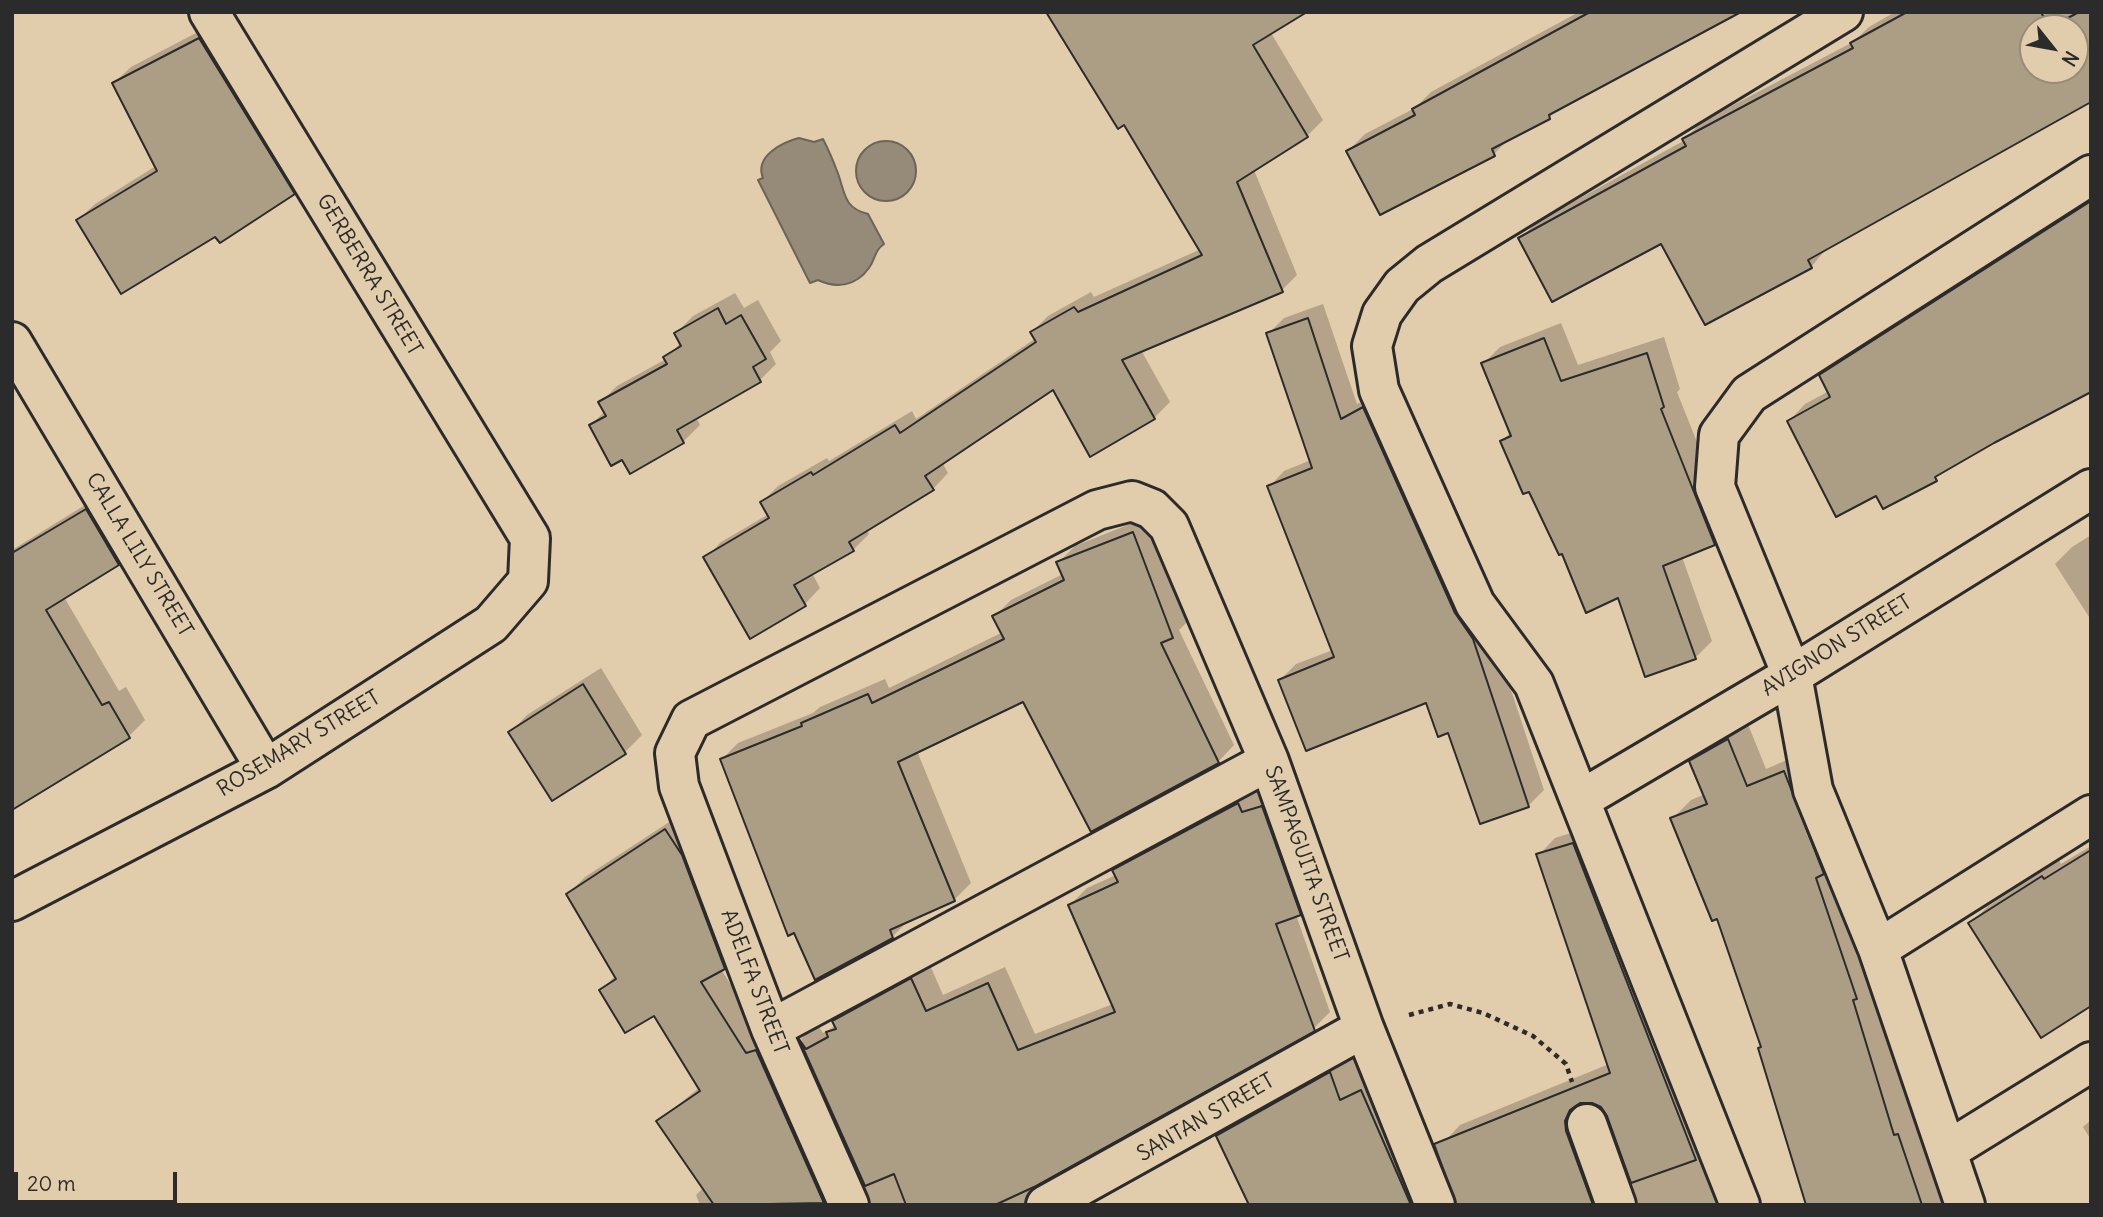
<!DOCTYPE html>
<style>
body{margin:0}
#map{position:relative;width:2103px;height:1217px;overflow:hidden;background:#e1ccab;font-family:Delius,sans-serif}
canvas{display:block}
.frame{position:absolute;inset:0;border:14px solid #2b2b2b;pointer-events:none}
.north{position:absolute;left:2019px;top:14px;width:70px;height:70px;box-sizing:border-box;background:#e1ccab;border:2px solid #988c78;border-radius:50%;rotate:121deg;font-size:19px;font-weight:700;line-height:28px;text-align:center;color:#2b2b2b}
.north::after{content:'';display:block;margin:auto;width:24px;height:32px;background:#2b2b2b;clip-path:polygon(50% 0,100% 100%,50% 72%,0 100%)}
.scale{position:absolute;left:14px;top:1172px;width:163px;height:32px;box-sizing:border-box;border:4px solid #2b2b2b;border-top:0;padding-left:9px;font-size:21px;line-height:24px;white-space:nowrap;color:#2b2b2b;-webkit-text-stroke:5px #e1ccab;paint-order:stroke}
</style>
<div id="map">
<canvas width="2103" height="1217"></canvas>
<div class="frame"></div>
<div class="north">N</div>
<div class="scale">20 m</div>
</div>
<script>
const ctx = document.querySelector('canvas').getContext('2d');
ctx.lineJoin = 'round';
function paint(path, color) { ctx.fillStyle = color; ctx.fill(path, 'evenodd'); }
function trace(path, color, width, dash) { ctx.strokeStyle = color; ctx.lineWidth = width; ctx.lineCap = dash ? 'butt' : 'round'; ctx.setLineDash(dash || []); ctx.stroke(path); }
function write(font, color, halo, rows, align = 'center') {
  ctx.font = font + ' Delius,sans-serif'; ctx.lineWidth = 7; ctx.setLineDash([]); ctx.textBaseline = 'middle'; ctx.strokeStyle = halo; ctx.fillStyle = color; for (const [text, x, y, turn = 0] of rows) {
    ctx.save(); ctx.translate(x, y); ctx.rotate((+turn || 0) * Math.PI / 180); ctx.textAlign = isNaN(turn) ? turn : align; if (halo) ctx.strokeText(text, 0, 0); ctx.fillText(text, 0, 0); ctx.restore();
  }
}
const water = new Path2D(`
 M799,138L814,142L823,139C828,149 833,160 837,171C845,190 842,208 868,214L884,244C874,251 876,258 869,268C856,286 837,289 818,280L810,283L758,180L763,178C754,156 783,142 799,138Z
 M856 171a30 30 0 1 1 60 0a30 30 0 1 1-60 0Z`);
paint(water, '#968a78');
trace(water, '#6b6459', 2);
paint(new Path2D(`
 M1579,12H1729L1559,108L1549,117L1510,138L1494,154L1348,151L1365,134L1415,108L1431,92Z
 M1895,12H2091V95L1827,248L1811,267L1705,322L1662,241L1521,238L1537,222L1685,140L1701,122L1853,42L1869,27ZM2033,28H2075V70H2033Z
 M217,22L310,176L293,193L216,234L78,220L95,204L156,166L114,83L131,67Z
 M1271,33L1323,120L1307,136L1254,170L1297,275L1282,290L1141,350L1170,402L1154,418L1053,388L942,462L948,473L933,489L866,529L869,534L853,550L812,573L820,588L805,604L706,558L721,542L769,514L762,502L778,486L827,458L829,461L912,411L916,419L1036,338L1032,332L1048,316L1091,292L1094,297L1201,249L1125,123Z
 M2091,195V387L1884,507L1877,493L1789,421L1805,404L1829,391L1821,376L1837,359Z
 M735,293L744,308L758,300L781,341L770,352L776,364L760,380L696,417L700,425L683,442L623,457L591,425L605,411L600,403L617,386L666,359L681,342L676,333L693,316Z
 M1323,304L1357,404L1379,393L1489,623L1544,790L1528,806L1449,731L1427,701L1280,680L1296,664L1333,650L1269,487L1284,471L1311,460L1268,334L1284,318Z
 M1561,323L1578,365L1664,337L1680,389L1677,392L1731,527L1714,544L1682,557L1712,641L1695,658L1563,552L1502,441L1511,432L1483,364L1500,347Z
 M103,494L134,547L118,564L64,597L119,691L126,687L145,720L129,736L16,805L12,798V550Z
 M1150,516L1189,620L1179,630L1234,745L1218,762L1024,700L917,751L971,883L954,900L909,920L892,937L722,759L738,743L813,713L820,707L885,679L889,688L1003,632L995,616L1011,600L1063,574L1059,562L1075,546Z
 M2091,535V620L2055,564L2072,547Z
 M601,668L642,735L625,752L553,798L511,732L527,715Z
 M1747,722L1766,769L1803,753L1913,1118L1917,1116L1947,1205H1809L1762,1046L1718,917L1672,819L1691,800L1705,794L1691,761L1710,742Z
 M1255,787L1260,796L1279,790L1317,897L1296,915L1330,1012L1313,1029L1042,1180L1043,1198L1050,1205H872L801,1039L817,1024L823,1033L832,1028L851,1004L929,963L943,995L1005,967L1035,1034L1113,1004L1070,905L1087,888L1116,875L1114,871L1131,854Z
 M683,813L741,951L721,969L763,1037L852,1205H700L696,1195L704,1187L659,1121L700,1087L654,1013L601,990L616,975L568,894L585,877Z
 M1590,827L1741,1205H1639L1609,1116L1603,1106L1592,1101L1582,1102V1113L1619,1205H1469L1444,1142L1460,1125L1609,1064L1539,855L1555,838Z
 M2091,846V1004L1971,923L1987,907L2059,860L2061,864Z
 M1354,1050L1426,1158L1402,1182L1356,1205L1218,1136L1242,1112Z
 M2091,1120V1140L2083,1127Z`), '#0003');
const building = new Path2D(`
 M1046,12H1307L1253,45L1308,137L1237,182L1283,292L1122,360L1155,419L1090,457L1053,390L925,476L934,490L849,542L854,551L794,585L806,606L750,639L703,557L769,518L760,502L811,472L813,475L895,425L900,433L1036,342L1030,332L1074,307L1078,312L1202,255L1124,125L1118,129Z
 M1590,12H1741L1549,115L1550,119L1492,149L1495,156L1380,215L1346,151L1415,115L1412,109Z
 M1907,12H2041L2049,28L2079,12H2091V102L1808,260L1812,268L1705,325L1661,244L1552,302L1518,238L1686,146L1682,139L1853,48L1850,43ZM2033,28H2075V70H2033Z
 M199,38L295,194L220,243L215,237L121,294L76,220L157,171L112,83Z
 M2091,201V392L1994,443L1935,477L1937,481L1883,509L1876,496L1836,517L1787,421L1830,397L1819,375Z
 M718,308L726,324L741,315L766,359L753,367L761,382L677,430L684,443L630,474L622,460L611,466L589,425L606,416L598,402L667,364L663,357L681,346L674,333Z
 M1308,318L1341,419L1363,407L1455,613L1473,639L1529,807L1480,824L1448,733L1438,737L1426,703L1306,751L1278,680L1334,657L1267,486L1312,468L1266,333Z
 M1544,338L1561,381L1647,353L1664,407L1661,409L1715,545L1663,566L1696,659L1645,677L1618,598L1586,613L1562,554L1559,555L1529,492L1523,494L1500,441L1511,436L1481,363Z
 M86,509L119,565L46,610L102,705L109,702L130,738L12,810V553Z
 M1133,532L1173,638L1161,643L1219,763L1091,832L1023,702L898,762L955,901L890,930L893,938L815,980L794,933L788,936L720,759L802,726L801,723L868,694L872,703L1004,639L992,616L1064,580L1056,562Z
 M583,684L626,754L552,801L508,732Z
 M1728,739L1747,786L1784,771L1824,874L1816,878L1857,999L1853,1000L1894,1135L1898,1134L1922,1205H1806L1758,1048L1761,1047L1717,919L1712,921L1670,818L1707,804L1689,761Z
 M1238,803L1242,812L1262,806L1301,915L1276,924L1315,1031L1034,1187L995,1205H906L894,1174L865,1186L799,1039L806,1049L828,1037L826,1032L836,1029L832,1021L911,978L926,1011L988,983L1018,1050L1115,1012L1068,905L1118,882L1112,870Z
 M665,829L682,855L725,969L701,982L746,1053L756,1050L824,1203L714,1205L656,1121L700,1091L654,1016L625,1033L599,990L616,979L566,894Z
 M1573,843L1696,1160L1631,1183L1607,1116L1601,1107L1592,1103H1580L1570,1110L1565,1121L1566,1131L1593,1205H1456L1434,1144L1610,1073L1536,854Z
 M2091,850V1006L2041,1038L1968,923L2042,876L2044,879Z
 M1330,1072L1340,1100L1361,1090L1411,1205H1249L1216,1136Z`);
paint(building, '#ac9d85');
trace(building, '#2b2b2b', 2);
const street = new Path2D(`
 M12,342L266,769
 M1580,800L1792,675L2091,489
 M12,901L266,769L491,624L528,581L530,538L209,12
 M1878,949L2091,815
 M771,1029L1269,761
 M1587,1124L1616,1205
 M1947,1151L2091,1062
 M849,1205L771,1029L679,786L675,753L691,720L1097,510L1132,501L1152,509L1169,526L1269,761L1364,1028L1435,1205
 M1046,1205L1364,1028
 M1740,1205L1534,684L1475,604L1379,390L1372,346L1382,314L1402,286L1429,264L1843,12
 M1965,1205L1878,949L1813,790L1792,675L1715,487L1719,435L1749,394L2091,175`);
trace(street, '#2b2b2b', 44);
trace(new Path2D(`
 M1409,1015L1450,1004L1483,1013L1533,1036L1566,1064L1572,1082`), '#2b2b2b', 4.5, [5, 5]);
trace(street, '#e1ccab', 38);
write('21px', '#2b2b2b', '#e1ccab', [
 ["GERBERRA STREET",369,275,59],
 ["CALLA LILY STREET",139,555,59],
 ["AVIGNON STREET",1837,646,-32],
 ["ROSEMARY STREET",299,744,-31],
 ["SAMPAGUITA STREET",1306,864,70],
 ["ADELFA STREET",754,982,69],
 ["SANTAN STREET",1206,1118,-30]
]);
</script>
